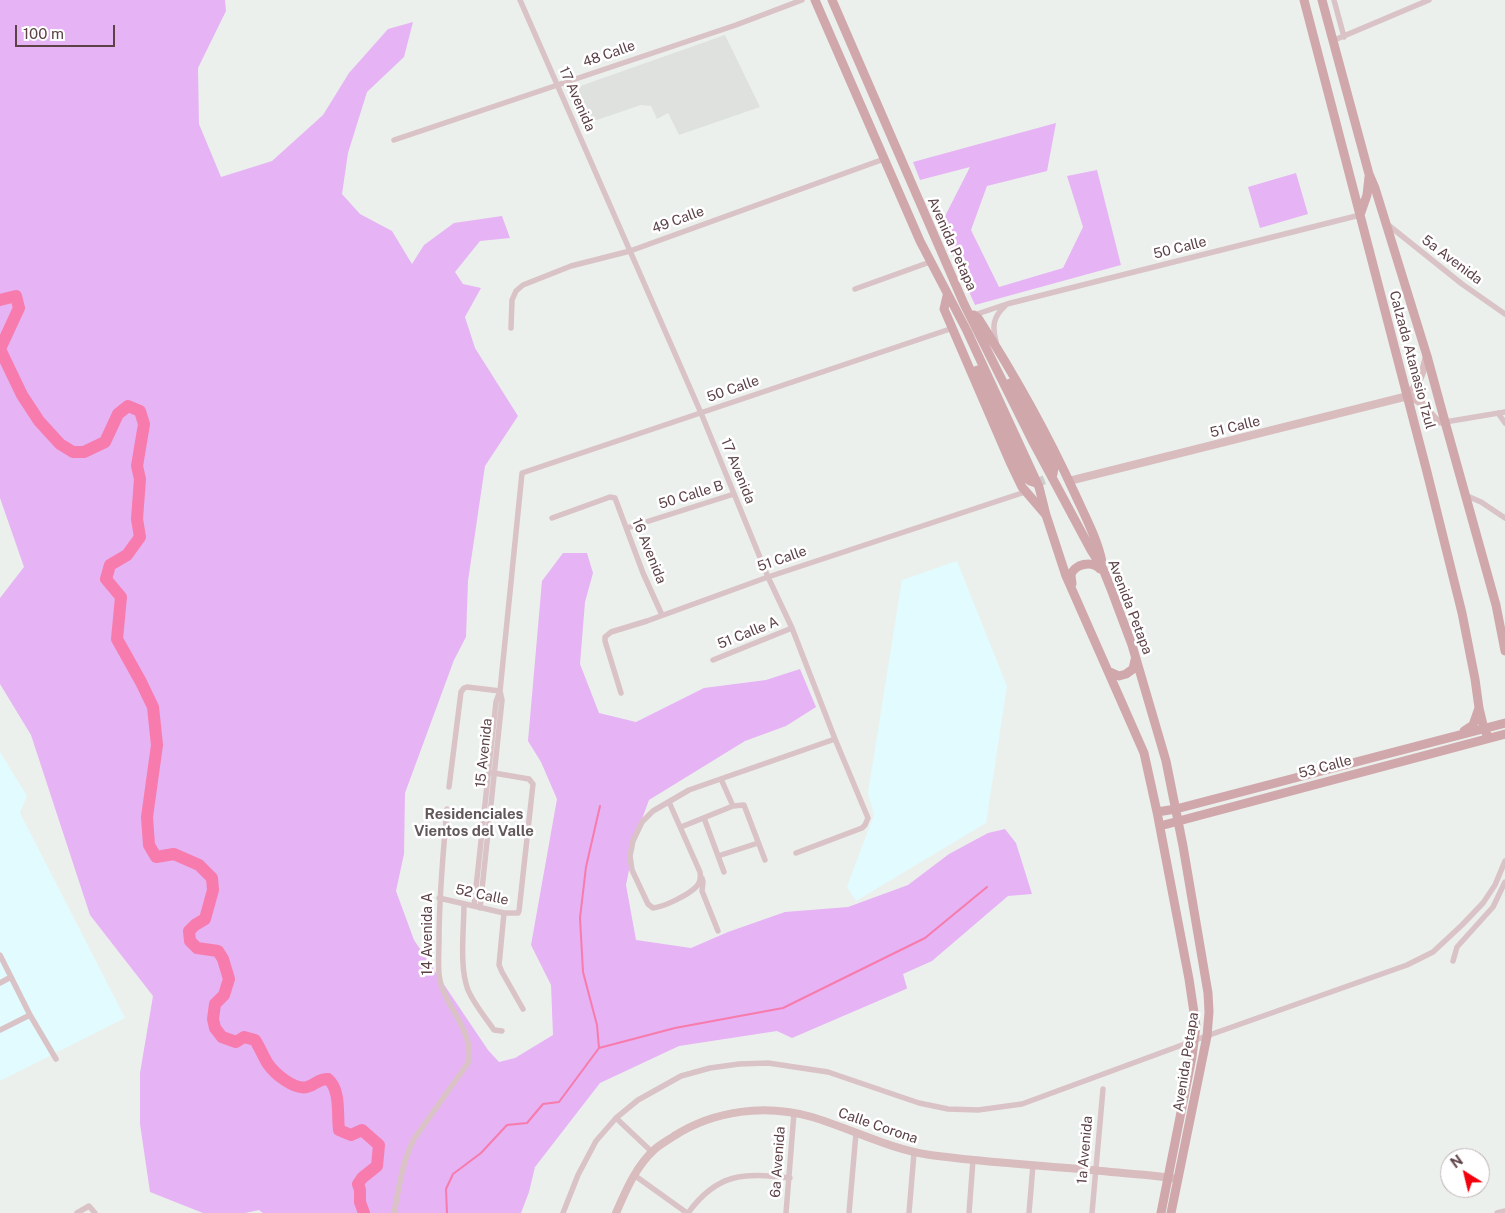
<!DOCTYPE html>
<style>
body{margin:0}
#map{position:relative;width:1505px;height:1213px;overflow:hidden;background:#ecf0ed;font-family:"Public Sans",sans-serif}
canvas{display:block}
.north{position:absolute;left:1440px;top:1148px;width:50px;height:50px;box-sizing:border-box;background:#fff;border:1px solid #beb3b5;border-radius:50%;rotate:324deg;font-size:14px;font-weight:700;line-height:20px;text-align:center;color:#5c4246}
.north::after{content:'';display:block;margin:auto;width:18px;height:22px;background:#f3020d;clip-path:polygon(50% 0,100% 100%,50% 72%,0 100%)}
.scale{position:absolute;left:15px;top:25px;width:100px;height:22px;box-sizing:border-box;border:2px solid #5c4246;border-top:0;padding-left:6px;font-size:15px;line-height:18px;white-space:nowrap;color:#5c4246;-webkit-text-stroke:4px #fff;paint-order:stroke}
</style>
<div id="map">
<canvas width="1505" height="1213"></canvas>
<div class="north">N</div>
<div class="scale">100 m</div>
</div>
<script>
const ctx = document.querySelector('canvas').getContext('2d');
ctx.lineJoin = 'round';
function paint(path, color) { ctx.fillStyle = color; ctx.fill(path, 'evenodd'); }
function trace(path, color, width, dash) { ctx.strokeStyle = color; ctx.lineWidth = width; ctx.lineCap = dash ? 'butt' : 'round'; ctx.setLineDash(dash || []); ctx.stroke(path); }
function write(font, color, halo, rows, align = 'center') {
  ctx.font = font + ' "Public Sans",sans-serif'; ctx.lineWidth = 5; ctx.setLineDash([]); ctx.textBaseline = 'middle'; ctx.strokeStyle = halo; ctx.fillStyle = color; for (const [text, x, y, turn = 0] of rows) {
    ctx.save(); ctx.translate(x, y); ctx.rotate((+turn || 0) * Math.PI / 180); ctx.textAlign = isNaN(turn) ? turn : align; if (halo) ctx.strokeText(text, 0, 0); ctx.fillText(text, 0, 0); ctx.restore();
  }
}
paint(new Path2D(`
 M957,561L1007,686L986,823L856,901L847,887L874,815L868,793L902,580Z
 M0,752L27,796L20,813L125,1018L0,1081Z`), '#e1fbfe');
paint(new Path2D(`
 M725,35L760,107L679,135L668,113L657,119L651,106L641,105L582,125L569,90Z`), '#dee1de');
paint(new Path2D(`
 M0,0H225L226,11L198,68L199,124L221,177L272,161L323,115L349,73L388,29L413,22L404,57L367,92L348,153L342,194L360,214L392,231L412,264L424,245L454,223L502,216L510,238L480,241L455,272L463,284L481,288L465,317L475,348L518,416L485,466L468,581L466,637L454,660L405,793L404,854L396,891L414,940L488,1050L499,1062L515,1058L553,1035L551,985L531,945L557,799L541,762L528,741L542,581L563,553H587L593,573L585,602L580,664L599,713L636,722L704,688L766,680L800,669L816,707L786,726L745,741L649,800L636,835L626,885L636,940L691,948L728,932L785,912L848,907L908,885L949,854L988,833L1005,829L1016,843L1032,894L1008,896L932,961L903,974L907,988L906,989L792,1038L777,1031L679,1046L600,1083L535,1167L529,1192L521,1213H263L259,1210L245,1213H203L150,1192L140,1124V1073L153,996L90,915L31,735L0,684V598L24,567L0,498Z
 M1056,123L1047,171L987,186L971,230L999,287L1063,268L1083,227L1067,176L1097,170L1121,265L975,305L940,226L970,167L920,180L913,162Z
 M1296,173L1308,214L1260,228L1248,187Z`), '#e6b3f4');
trace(new Path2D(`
 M599,1048L597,1025L583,972L580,918L586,867L600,806
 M447,1213L446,1189L453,1174L481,1153L507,1125L527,1123L543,1104L559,1102L599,1048L675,1028L783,1008L925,938L987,887`), '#f77bac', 2);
trace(new Path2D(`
 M0,300L16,296L19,308L0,349
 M0,349L22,395L39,421L60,444L73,452H84L105,442L118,414L128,406L140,411L144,424L137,466L140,479L137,519L140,537L127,555L110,565L106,579L121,597L117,639L141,682L153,707L157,745L147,817L149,845L156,857L174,854L199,865L212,878L213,890L205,919L195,925L189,931L190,941L197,948L218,951L223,959L229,979L224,995L215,1004L213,1019L215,1028L222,1037L236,1042L244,1037L255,1040C260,1048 263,1056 268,1064C275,1074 294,1090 307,1087C316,1085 317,1079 328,1079C341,1090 337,1115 339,1130L351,1135L362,1130L379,1145L377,1166L362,1178L358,1184L360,1190V1202L364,1213`), '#f77bac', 12);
trace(new Path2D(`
 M1036,483L1049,478L1053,474`), '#cfcdcc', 9, [9, 4.5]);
trace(new Path2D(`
 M520,0L701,413L768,577L792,628L835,739L868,818L865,825L862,828L796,853
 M1334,0L1344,37
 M1332,41L1429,0
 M394,140L736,25L802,0
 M1387,224L1462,284L1505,314
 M855,289L930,262
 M974,315L1007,304L1360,215
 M511,328L512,300L516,291L523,285L571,266L630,251L884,159
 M996,342C992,326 993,317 1005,306
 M1498,413L1505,423
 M1445,422L1505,412
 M1465,495L1481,502L1505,518
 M552,518L610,497L615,498L643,573L662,615
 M627,528L734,494
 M713,660L792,628
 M621,693L605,641V637L611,632L647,621L768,577L1025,492
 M721,779L733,806
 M449,787L461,692L464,688L467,687L500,691
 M669,802L700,872C701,878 700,883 696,887C688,895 664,907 653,908L648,904L632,870L630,856L633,841L642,822L653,811L689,790L835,739
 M704,818L724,872
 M681,827L733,806L744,805L765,860
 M718,856L758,843
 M702,878L703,882L702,891L718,931
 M439,898L504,913H518L519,911L533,784L529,779L488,772
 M464,904C464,929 459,967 468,990C474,1004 485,1017 494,1030L502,1031
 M474,906L496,702L500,691L522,473L953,328
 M480,908L502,700L500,691
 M504,913L499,965L502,972L523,1009
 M0,955L30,1015L56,1059
 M1453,961L1457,947L1493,907L1505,882
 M0,983L11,977
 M0,1030L30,1015
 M616,1118L652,1152
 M634,1175L687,1213
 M77,1213L89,1206L95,1213
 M394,1213C399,1188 402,1162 414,1139L468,1063C476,1030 442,1006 439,974C438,963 439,951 439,939C439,896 443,853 447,809
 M563,1213L578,1175L596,1141L616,1118L638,1100L681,1076L710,1068L739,1064L768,1063L828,1072L919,1103L948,1109L978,1110L1022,1104L1201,1038L1407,965L1433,952L1462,925L1483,903L1495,885L1505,861
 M688,1213C718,1172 744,1173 790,1178
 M786,1213L794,1113
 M849,1213L856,1133
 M909,1213L914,1153
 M969,1213L973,1160
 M1029,1213L1033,1165
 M1092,1213L1103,1089
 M1497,1213L1505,1211`), '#d9c3c6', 5.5);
trace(new Path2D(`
 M1408,396C1418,384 1424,372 1427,356
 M1069,481L1408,396C1426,402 1425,410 1437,421L1445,422
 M616,1213C626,1190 636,1166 655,1149C661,1144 668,1140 674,1136C715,1110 765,1104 812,1117C852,1129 889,1149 930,1155C990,1163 1051,1166 1111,1172C1133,1174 1156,1175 1178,1179`), '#d8bcbe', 8);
trace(new Path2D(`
 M815,0L920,241L967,331L1039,487L1046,515L1066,576L1144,753L1157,812L1189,979L1196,1026L1192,1057L1161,1213
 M832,0L964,304L1032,440L1091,550L1103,569L1111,589L1132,645L1166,761L1183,846L1208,993L1209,1012L1207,1036L1171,1213
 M1304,0L1427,472L1462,613L1475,679L1479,708L1484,729L1489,738
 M1322,0L1369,174L1375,188L1427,356L1445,422L1496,605L1505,651
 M1360,215L1367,195L1369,177
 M947,296L944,309L1010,462L1022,487L1046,515
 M974,315L978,318C1014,374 1047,433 1075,494C1084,514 1098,540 1102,562
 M977,370L1011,447L1026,478L1030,481L1036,483
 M1010,383L1053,464L1054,467L1053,474
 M1072,584C1072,582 1071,577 1071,575C1074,564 1092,560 1100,569
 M1108,671L1119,676L1126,674L1133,669L1135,660
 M1464,731L1473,725L1479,708
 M1157,812L1176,809L1505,723
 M1160,826L1505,734`), '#d0a8ac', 9);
write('14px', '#5c4246', '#fff', [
 ["48 Calle",609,54,-19],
 ["17 Avenida",577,99,66],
 ["49 Calle",678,220,-20],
 ["Avenida Petapa",952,244,66],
 ["50 Calle",1180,248,-14],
 ["5a Avenida",1452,260,37],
 ["Calzada Atanasio Tzul",1412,360,75],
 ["50 Calle",733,389,-19],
 ["51 Calle",1235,427,-14],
 ["17 Avenida",738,471,68],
 ["50 Calle B",691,495,-17],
 ["16 Avenida",649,551,68],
 ["51 Calle",782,559,-19],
 ["Avenida Petapa",1130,607,69],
 ["51 Calle A",748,633,-22],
 ["15 Avenida",484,753,-84],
 ["53 Calle",1325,767,-15],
 ["52 Calle",482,895,12],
 ["14 Avenida A",428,934,-90],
 ["Avenida Petapa",1186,1062,-81],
 ["Calle Corona",878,1126,19],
 ["1a Avenida",1085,1150,-85],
 ["6a Avenida",778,1162,-86]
]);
write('bold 15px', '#625859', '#fff', [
 ["Residenciales",474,814],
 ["Vientos del Valle",474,831]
]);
</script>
